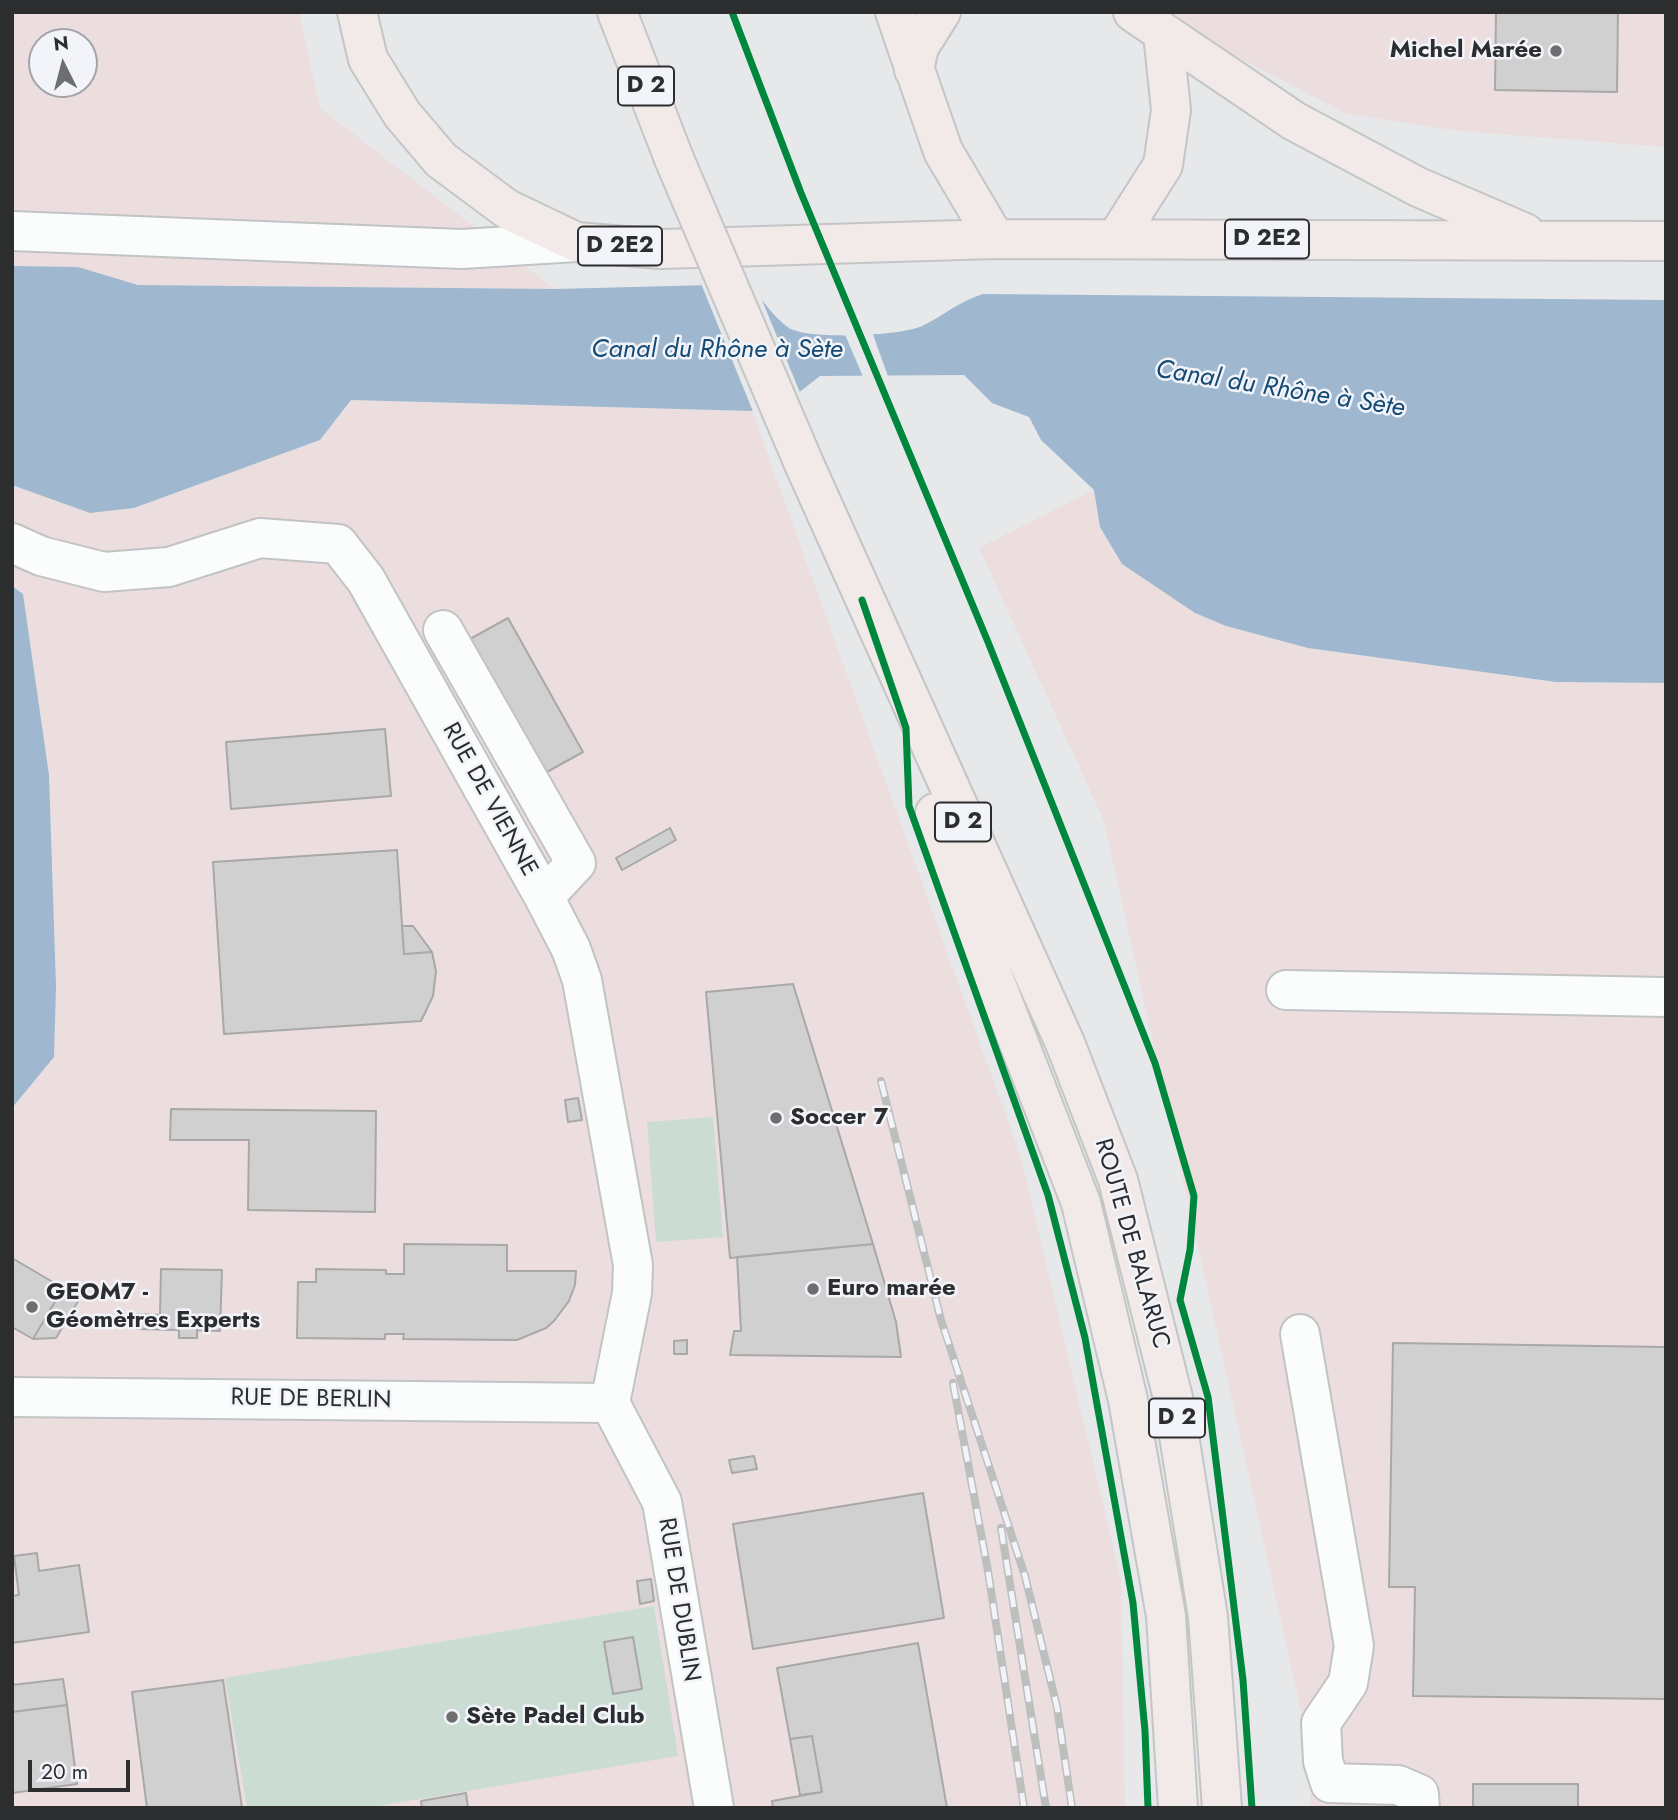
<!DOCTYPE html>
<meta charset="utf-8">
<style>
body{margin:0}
#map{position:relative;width:1678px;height:1820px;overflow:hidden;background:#e6e8ea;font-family:Jost,sans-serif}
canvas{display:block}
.frame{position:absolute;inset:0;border:14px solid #2c2d2f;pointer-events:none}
.north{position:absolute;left:28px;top:28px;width:70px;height:70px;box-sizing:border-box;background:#f2f4fa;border:2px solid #a3a4a9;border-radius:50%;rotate:354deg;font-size:19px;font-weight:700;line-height:28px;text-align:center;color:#2c2d2f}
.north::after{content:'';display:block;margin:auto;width:24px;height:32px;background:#6d6e70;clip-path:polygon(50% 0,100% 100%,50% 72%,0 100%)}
.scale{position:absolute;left:28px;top:1760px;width:102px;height:32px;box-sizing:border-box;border:4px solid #2c2d2f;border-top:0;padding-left:9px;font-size:21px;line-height:24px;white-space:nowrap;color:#2c2d2f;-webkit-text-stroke:5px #f2f4fa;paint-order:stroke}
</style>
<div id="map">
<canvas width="1678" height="1820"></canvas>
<div class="frame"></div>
<div class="north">N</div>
<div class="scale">20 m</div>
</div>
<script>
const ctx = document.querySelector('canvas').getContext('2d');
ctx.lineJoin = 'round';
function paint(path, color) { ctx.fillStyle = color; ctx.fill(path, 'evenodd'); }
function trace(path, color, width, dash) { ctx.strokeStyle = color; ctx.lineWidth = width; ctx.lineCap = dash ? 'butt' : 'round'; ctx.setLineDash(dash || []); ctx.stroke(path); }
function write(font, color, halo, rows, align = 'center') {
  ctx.font = font + ' Jost,sans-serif'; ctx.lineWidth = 5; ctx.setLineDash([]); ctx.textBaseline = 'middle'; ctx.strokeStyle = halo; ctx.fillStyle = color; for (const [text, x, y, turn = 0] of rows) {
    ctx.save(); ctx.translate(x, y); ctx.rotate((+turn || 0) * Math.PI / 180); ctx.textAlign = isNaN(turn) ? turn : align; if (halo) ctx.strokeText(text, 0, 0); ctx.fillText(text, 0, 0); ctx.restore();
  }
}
paint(new Path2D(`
 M12,12H299L320,108L555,289L138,285L78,267L12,266ZM42,42H84V84H42Z
 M1172,12H1666V147L1459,131L1347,114L1206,41Z
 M351,400L752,411L1021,1157L1121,1580L1125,1808H12V1108L24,1095L56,986L49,775L23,594L12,586V485L90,513L134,508L320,440Z
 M1094,490L1100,527L1122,564L1226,626L1309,648L1556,682L1666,683V1808H1310L1311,1757L1104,821L979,548Z`), '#ecdede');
paint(new Path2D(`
 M713,1117L723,1237L656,1242L647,1122Z
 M654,1606L678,1756L366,1808H247L225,1678Z`), '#cbdcd3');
paint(new Path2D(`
 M12,266L78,267L138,285L555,289L749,284C762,299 773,317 789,328C808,340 901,336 922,326C945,315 956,303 983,294L1666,300V683L1556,682L1308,648L1226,626L1195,613L1122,564L1100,527L1094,490L1041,440L1029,417L992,403L964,375L820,376L797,394L752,411L351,400L320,440L134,508L90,513L12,485Z
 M12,586L23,594L49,775L56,986L54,1057L12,1108Z`), '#9fb8cf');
paint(new Path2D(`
 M700,281L752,282L757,288L801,395L754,414Z
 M871,329L889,379H864L843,330Z`), '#e6e8ea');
const building = new Path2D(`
 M1496,12H1618L1617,92L1495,90Z
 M508,618L583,752L536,778L461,644Z
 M385,729L391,796L231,809L226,742Z
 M670,828L676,840L622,870L616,858Z
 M397,850L404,954L432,952L436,971L433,996L421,1021L224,1034L213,862Z
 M402,926H413L432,952L404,954Z
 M793,984L873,1244L730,1258L706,992Z
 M578,1098L582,1120L568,1122L565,1100Z
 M171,1109L376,1111L375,1212L248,1210L249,1140H170Z
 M404,1244L507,1245V1271H576L575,1285L569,1301L554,1321L546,1328L517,1340L403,1339L404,1334H385V1339L297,1338L298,1282H316V1269L386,1270V1274H404Z
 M873,1244L896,1322L901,1357L730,1355L734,1331H741L737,1257Z
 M12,1258L63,1288L33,1339L12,1327Z
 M161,1269L222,1270L220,1331L197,1330V1338H179V1330L137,1329V1314L160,1315Z
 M63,1288L80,1298L56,1338L33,1339Z
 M687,1340V1354H674V1341Z
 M1393,1343L1666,1347V1699L1413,1696L1415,1587H1389Z
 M754,1456L757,1469L732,1473L729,1460Z
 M923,1493L944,1618L753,1649L733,1524Z
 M37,1553L39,1571L79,1565L89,1632L12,1643V1596L19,1595L14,1556Z
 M651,1579L654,1601L640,1604L637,1581Z
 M633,1637L642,1689L613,1694L604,1642Z
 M918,1643L947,1808H773L772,1801L822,1792L812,1736L790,1739L777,1668Z
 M63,1679L67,1705L12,1712V1685Z
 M223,1680L242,1808H147L132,1692Z
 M67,1705L77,1784L12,1793V1712Z
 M812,1736L822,1792L800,1795L790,1739Z
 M1473,1784H1578V1808H1473Z
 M466,1793L468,1808H422L421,1801Z`);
paint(building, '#d1d0d1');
trace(building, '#a8a8a9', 2);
const minor = new Path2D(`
 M12,231L462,249L576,242
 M12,543L41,556L104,572L169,567L260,538L338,544L366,580L544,897L571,949L582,980L633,1265L632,1293L610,1403
 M443,630L576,863L544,897
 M1286,990L1666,997
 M1300,1334L1354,1646L1348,1683L1321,1723L1323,1761L1330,1783L1398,1785L1419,1794L1420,1808
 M12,1397L610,1403
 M610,1403L662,1502L714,1808`);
const major = new Path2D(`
 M357,12L368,59L402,114L441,160L507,209L576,242L661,249L995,239L1666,241
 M617,12L675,161
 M895,12L943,151L995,239
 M1133,12L1294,121L1418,187L1525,233
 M914,70L919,47L941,12
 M1116,239L1163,165L1171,110L1163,34
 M805,466L1065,1043L1118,1180L1173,1398L1208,1617L1222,1808
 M935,813L967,909L1081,1203L1128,1400L1166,1616L1178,1808`);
trace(minor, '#c1c3c5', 42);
trace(major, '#c4c5c6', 42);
trace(minor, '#fbfcfc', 38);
trace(major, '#f1eae9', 38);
const rail = new Path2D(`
 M881,1081L941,1320L1025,1576L1057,1707L1072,1808
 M953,1383L988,1571L1024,1808
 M1001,1528L1046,1808`);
trace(rail, '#bdbebe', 8);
trace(rail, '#f2f4fa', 5, [16]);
const majorBridge = new Path2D(`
 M675,161L805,466`);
trace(majorBridge, '#c4c5c6', 42, []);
trace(majorBridge, '#f1eae9', 38);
trace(new Path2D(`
 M732,12L801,193L988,642L1155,1063L1194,1196L1190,1250L1180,1300L1208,1397L1243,1680L1252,1808
 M862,600L906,728L909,806L1048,1195L1085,1338L1133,1603L1145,1731L1148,1808`), '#00873e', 7);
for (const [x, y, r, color] of [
 [1556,51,7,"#6d6e70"],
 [776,1118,7,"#6d6e70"],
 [813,1289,7,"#6d6e70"],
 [32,1307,7,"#6d6e70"],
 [452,1717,7,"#6d6e70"]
]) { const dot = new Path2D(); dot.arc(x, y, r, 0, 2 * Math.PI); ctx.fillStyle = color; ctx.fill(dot); trace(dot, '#f2f4fa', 2.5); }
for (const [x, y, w] of [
 [646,86,56],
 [1267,239,84],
 [620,246,84],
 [963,822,56],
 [1177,1418,56]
]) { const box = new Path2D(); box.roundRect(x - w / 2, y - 19.5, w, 39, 5); ctx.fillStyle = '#f2f4fa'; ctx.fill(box); trace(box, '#2c2d2f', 2); }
write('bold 23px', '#2c2d2f', null, [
 ["D 2",646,86],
 ["D 2E2",1267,239],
 ["D 2E2",620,246],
 ["D 2",963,822],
 ["D 2",1177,1418]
]);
write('bold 24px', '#2c2d2f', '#f2f4fa', [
 ["Michel Marée",1542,51,"right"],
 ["Soccer 7",790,1118],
 ["Euro marée",827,1289],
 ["GEOM7 -",46,1293],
 ["Géomètres Experts",46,1321],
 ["Sète Padel Club",466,1717]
], 'left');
write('24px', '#2c2d2f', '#f2f4fa', [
 ["RUE DE VIENNE",489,800,61],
 ["ROUTE DE BALARUC",1131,1244,74],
 ["RUE DE BERLIN",311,1400,1],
 ["RUE DE DUBLIN",678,1600,81]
]);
write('italic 26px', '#144a74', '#f2f4fa', [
 ["Canal du Rhône à Sète",717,351],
 ["Canal du Rhône à Sète",1280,390,9]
]);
</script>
